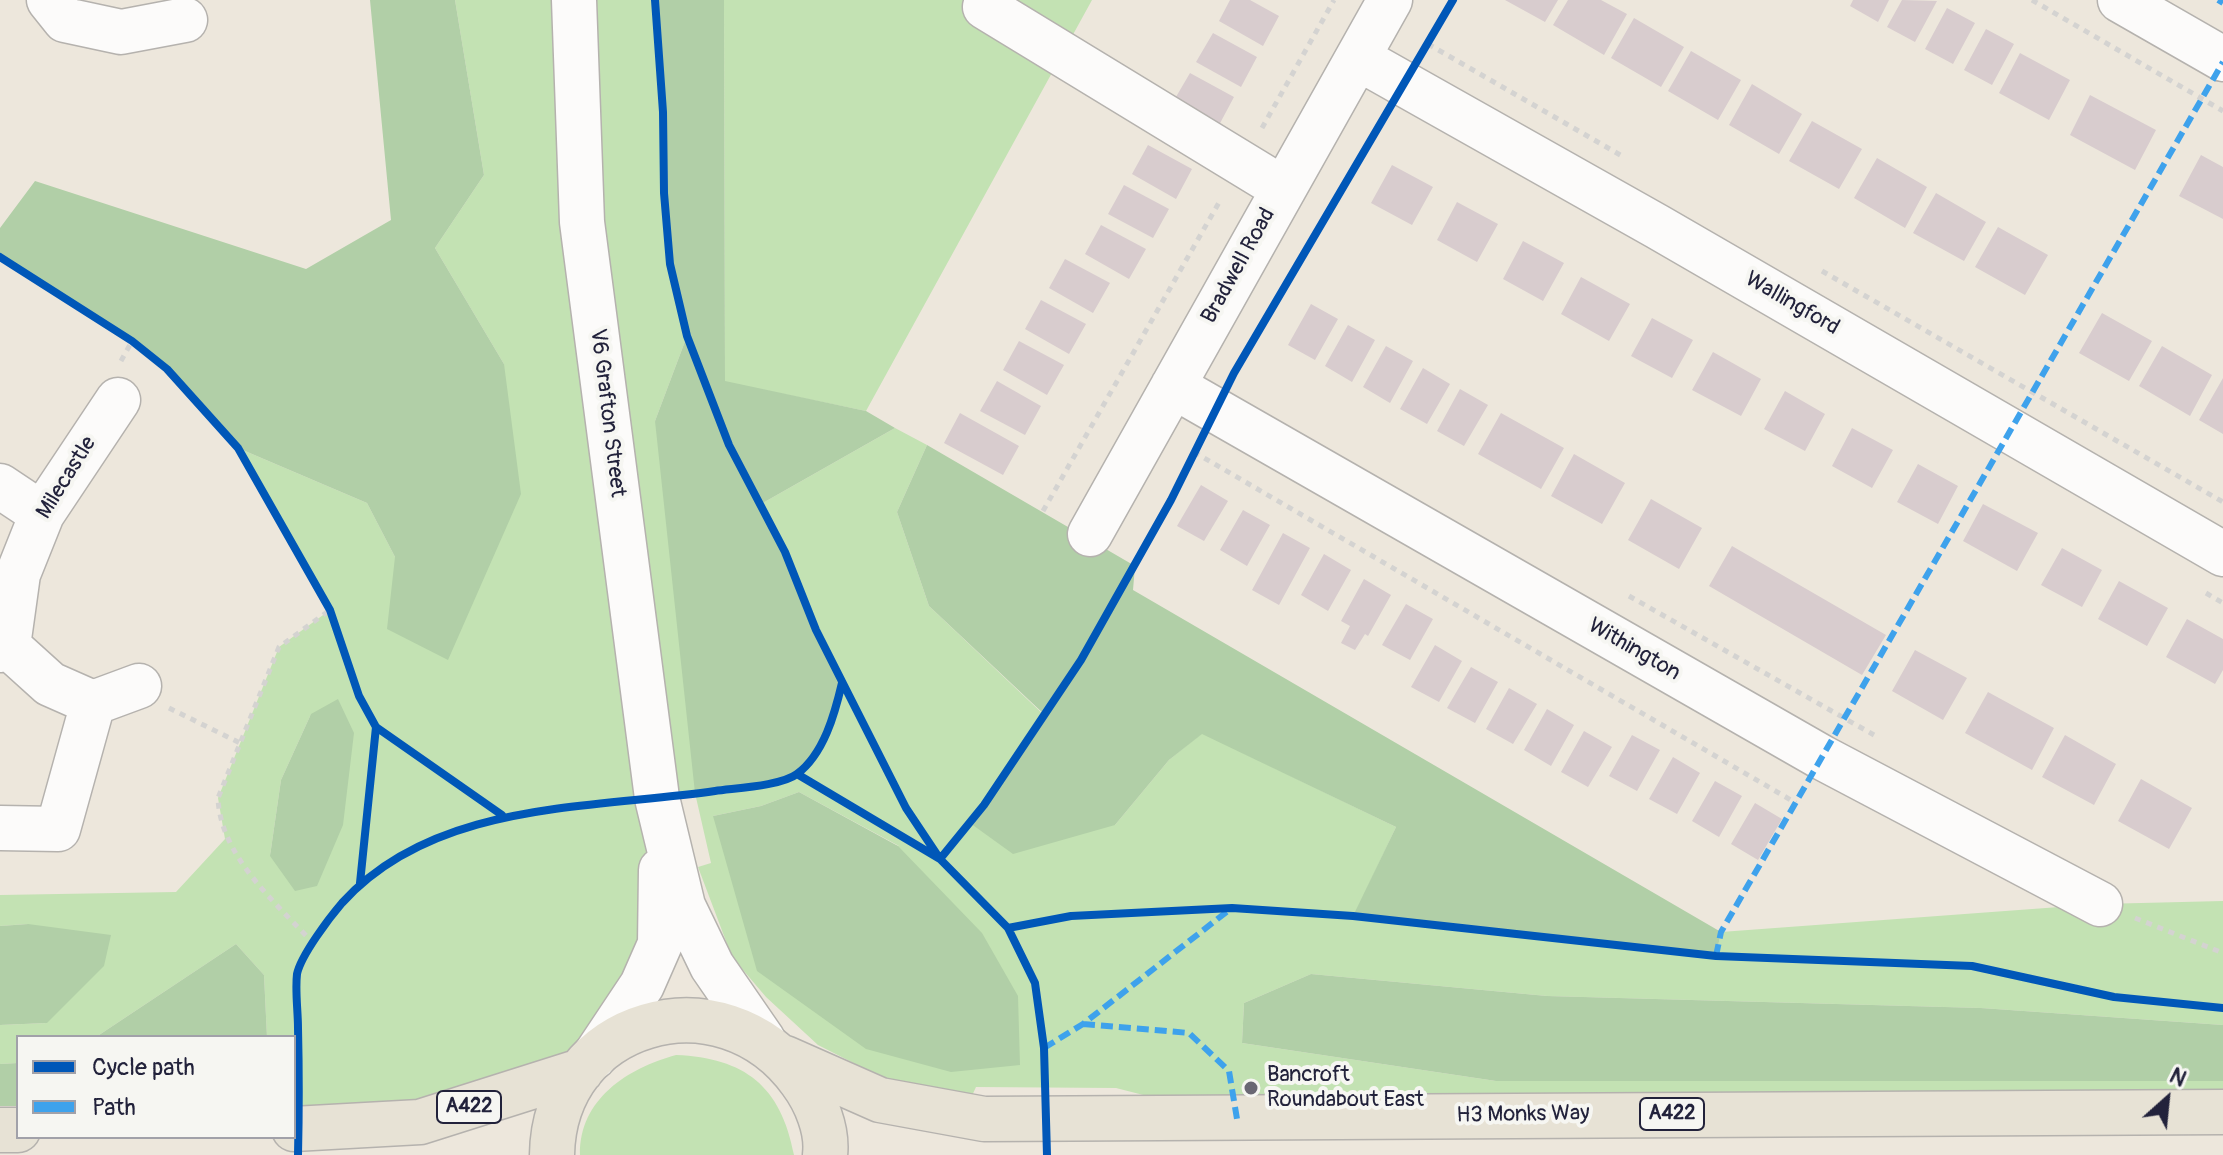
<!DOCTYPE html>
<style>
body{margin:0}
#map{position:relative;width:2223px;height:1155px;overflow:hidden;background:#ede7dc;font-family:Pangolin,sans-serif}
canvas{display:block}
.legend{position:absolute;left:16px;top:1035px;width:280px;height:104px;box-sizing:border-box;background:#f6f6f2;border:2px solid #a1a1a9;margin:0;padding:10px 14px;list-style:none;font-size:24px;color:#22223b}
.legend li{display:flex;align-items:center;gap:16px;height:40px}
.legend b{width:40px;border:2px solid #a1a1a9}
.north{position:absolute;left:2127px;top:1059px;width:80px;height:80px;-webkit-text-stroke:6px #f6f6f2;paint-order:stroke;rotate:27deg;font-size:22px;font-weight:700;line-height:32px;text-align:center;color:#22223b}
.north::after{content:'';display:block;margin:auto;width:28px;height:36px;background:#22223b;clip-path:polygon(50% 0,100% 100%,50% 72%,0 100%)}
</style>
<div id="map">
<canvas width="2223" height="1155"></canvas>
<ul class="legend">
<li><b style="height:10px;background:#0057b8"></b>Cycle path</li>
<li><b style="height:10px;background:#3ea2ec"></b>Path</li>
</ul>
<div class="north">N</div>
</div>
<script>
const ctx = document.querySelector('canvas').getContext('2d');
ctx.lineJoin = 'round';
function paint(path, color) { ctx.fillStyle = color; ctx.fill(path, 'evenodd'); }
function trace(path, color, width, dash) { ctx.strokeStyle = color; ctx.lineWidth = width; ctx.lineCap = dash ? 'butt' : 'round'; ctx.setLineDash(dash || []); ctx.stroke(path); }
function write(font, color, halo, rows, align = 'center') {
  ctx.font = font + ' Pangolin,sans-serif'; ctx.lineWidth = 8; ctx.setLineDash([]); ctx.textBaseline = 'middle'; ctx.strokeStyle = halo; ctx.fillStyle = color; for (const [text, x, y, turn = 0] of rows) {
    ctx.save(); ctx.translate(x, y); ctx.rotate((+turn || 0) * Math.PI / 180); ctx.textAlign = isNaN(turn) ? turn : align; if (halo) ctx.strokeText(text, 0, 0); ctx.fillText(text, 0, 0); ctx.restore();
  }
}
paint(new Path2D(`
 M455,0H655L663,112L664,193L670,264L687,336L655,421L841,683L761,504L895,428L927,445L897,512L929,606L1046,717L970,823L1115,825L1169,760L1202,733L1396,827L1354,916L1716,956L1721,932L2100,904L2223,901V1025L1981,1008L1547,996L1311,974L1244,1003L1242,1043L1496,1081H2223V1099L1237,1119L1116,1088L976,1087L970,1100L893,1083L818,1045L766,997L732,957L698,867L711,863L695,793L657,799L660,944L581,1071L294,1122V1037H267L264,975L236,944L96,1037H18V1063L0,1064V1025L47,1023L28,924L0,926V895L176,892L225,839L218,798L279,647L330,610L238,448L367,503L395,557L504,364L435,248L484,175ZM311,714L270,856L281,780ZM799,792L899,846L713,816L761,806Z
 M724,0H1092L866,411L725,382Z
 M676,1055C745,1058 781,1086 794,1155H580C579,1099 628,1068 676,1055Z`), '#c3e2b3');
paint(new Path2D(`
 M370,0H455L484,175L435,248L504,364L521,494L448,660L387,629L395,557L367,503L238,448L167,369L132,341L0,257V228L35,181L306,269L391,220Z
 M655,0H724L725,381L866,411L895,428L761,504L842,683C819,785 787,782 695,793L655,421L687,336L670,264L664,193L663,112Z
 M927,445L1135,566L1133,590L1721,932L1716,956L1353,916L1396,827L1202,734L1169,760L1115,825L1013,854L970,823L1046,716L929,606L897,512Z
 M338,699L354,733L343,825L317,886L295,891L270,856L281,780L311,714Z
 M799,792L898,846L982,933L1018,996L1020,1065L951,1072L866,1049L757,971L713,816L761,806Z
 M28,924L111,935L104,966L47,1023L0,1025V926Z
 M236,944L264,975L267,1037H96Z
 M1311,974L1547,996L1981,1008L2223,1025V1081H1496L1242,1043L1244,1003Z
 M18,1063V1106H0V1064Z`), '#b1cfa7');
paint(new Path2D(`
 M1230,0H1250L1279,16L1263,46L1219,21Z
 M1505,0H1558L1545,22Z
 M1568,0H1601L1627,14L1604,55L1553,25Z
 M1853,0H1889L1878,22L1850,6Z
 M1902,0L1937,1L1915,42L1887,27Z
 M1947,8L1975,23L1953,64L1925,49Z
 M1634,18L1684,47L1661,87L1611,58Z
 M1986,29L2014,44L1992,85L1964,70Z
 M1213,33L1257,57L1241,87L1196,62Z
 M1691,51L1741,80L1718,120L1668,91Z
 M2020,53L2070,80L2049,120L1999,93Z
 M1190,73L1234,97L1218,127L1173,102Z
 M1752,84L1802,114L1779,154L1729,125Z
 M2090,95L2156,130L2135,170L2070,135Z
 M1812,121L1862,149L1839,189L1789,161Z
 M1148,145L1192,169L1176,199L1132,174Z
 M2201,155L2223,167V219L2179,196Z
 M1877,158L1927,187L1905,228L1854,198Z
 M1392,165L1433,187L1412,225L1371,203Z
 M1124,185L1169,209L1153,238L1108,214Z
 M1936,193L1986,222L1964,261L1913,233Z
 M1457,202L1498,224L1477,262L1437,240Z
 M1101,225L1146,249L1129,279L1085,254Z
 M1998,227L2048,255L2025,295L1975,267Z
 M1523,241L1564,263L1543,301L1503,279Z
 M1065,259L1110,283L1093,313L1049,288Z
 M1581,277L1630,304L1609,341L1561,314Z
 M1041,300L1086,324L1069,354L1025,329Z
 M1311,304L1338,319L1315,360L1288,345Z
 M2102,313L2152,341L2129,381L2079,353Z
 M1652,318L1693,340L1672,378L1631,356Z
 M1348,325L1375,340L1352,382L1325,366Z
 M1019,341L1064,365L1047,395L1003,370Z
 M1386,346L1413,361L1390,403L1363,387Z
 M2162,346L2212,375L2190,416L2139,386Z
 M1713,352L1761,379L1741,416L1692,390Z
 M1423,368L1450,384L1427,424L1400,409Z
 M2223,378V434L2199,420Z
 M997,381L1041,406L1025,435L980,411Z
 M1460,389L1488,405L1464,446L1437,431Z
 M1785,391L1825,414L1805,451L1764,429Z
 M960,413L1019,446L1003,475L944,443Z
 M1501,413L1564,448L1541,489L1478,454Z
 M1852,428L1893,450L1872,488L1832,466Z
 M1574,454L1625,483L1602,524L1551,496Z
 M1918,464L1958,486L1938,524L1897,502Z
 M1201,485L1228,501L1204,541L1177,526Z
 M1651,499L1702,528L1679,569L1628,540Z
 M1983,504L2038,533L2017,571L1963,541Z
 M1243,510L1270,525L1247,566L1220,550Z
 M1283,533L1310,548L1279,605L1252,590Z
 M1732,546L1886,635L1862,675L1709,586Z
 M2062,548L2102,570L2082,607L2041,585Z
 M1324,554L1351,570L1328,611L1301,595Z
 M1364,579L1391,595L1368,636L1365,634L1355,650L1341,643L1350,626L1341,621Z
 M2119,581L2168,608L2147,646L2098,619Z
 M1406,604L1433,619L1410,660L1382,645Z
 M2187,619L2223,639V670L2215,684L2166,657Z
 M1435,645L1462,661L1439,702L1411,687Z
 M1915,650L1967,678L1943,720L1892,691Z
 M1471,667L1498,682L1475,723L1447,708Z
 M1509,688L1537,704L1513,744L1486,729Z
 M1988,692L2054,728L2032,770L1965,733Z
 M1547,709L1574,725L1551,766L1524,750Z
 M1584,731L1612,747L1588,787L1561,772Z
 M1632,735L1660,750L1637,791L1609,776Z
 M2065,735L2116,764L2094,805L2042,777Z
 M1673,757L1700,773L1677,814L1649,799Z
 M2141,779L2192,808L2169,849L2118,821Z
 M1715,781L1742,796L1719,837L1692,821Z
 M1755,803L1782,819L1758,860L1731,844Z`), '#d8ccce');
const minor = new Path2D(`
 M49,0L65,20L121,32L185,20
 M574,0L582,222L657,798L683,906L712,966L763,1040
 M2120,0L2223,59
 M985,7L1282,188
 M1358,58L1658,227L2223,554
 M1173,386L1823,758L2100,904
 M0,486L42,514
 M1090,534L1390,0
 M8,646L50,684L93,703L139,686
 M0,650L8,646L18,574L42,514L118,400
 M0,828L58,829L93,703
 M594,1057L642,985L660,944L661,870`);
const major = new Path2D(`
 M785,1058L880,1100L984,1119L2223,1112
 M294,1129L420,1122L581,1071
 M0,1130H18
 M552,1155C554,1020 721,971 801,1081C816,1101 828,1130 825,1155`);
trace(minor, '#b5b2ae', 47);
trace(major, '#b5b2ae', 47);
trace(new Path2D(`
 M2032,0L2223,111
 M1428,44L1622,156
 M1262,128L1334,0
 M1822,271L2223,502
 M121,361L132,341
 M1194,452L1796,803
 M1043,511L1221,199
 M2206,593L2223,603
 M1629,596L1874,735
 M169,708L240,743
 M2135,918L2223,953
 M314,944C276,903 220,856 218,798L279,647L330,610`), '#d4d3d1', 5, [6, 6]);
trace(minor, '#fcfbfa', 44);
trace(major, '#e7e2d5', 44);
trace(new Path2D(`
 M2218,0L2223,3
 M1716,956L1721,932L2223,62
 M1083,1024L1189,1033L1229,1071L1237,1119
 M1044,1048L1083,1024L1229,910`), '#3ea2ec', 6, [12, 6]);
trace(new Path2D(`
 M655,0L663,112L664,193L670,264L687,336L729,445L785,552L816,630L906,808L940,859L1008,928L1035,983L1044,1048L1047,1155
 M0,257L132,341L167,369L238,448L330,610L359,696L376,727L502,815
 M797,774L940,859L984,805L1081,660L1171,500L1234,373L1453,0
 M360,883L376,727
 M1008,928L1071,916L1232,908L1353,916L1716,956L1972,966L2114,997L2223,1008
 M298,1155C299,1113 299,1070 298,1028C298,1011 295,991 297,974C301,955 330,917 342,903C434,801 589,809 715,791C735,788 781,786 797,774C824,754 835,713 842,683`), '#0057b8', 8);
for (const [x, y, r, color] of [
 [1251,1088,8,"#696773"]
]) { const dot = new Path2D(); dot.arc(x, y, r, 0, 2 * Math.PI); ctx.fillStyle = color; ctx.fill(dot); trace(dot, '#f6f6f2', 3); }
for (const [x, y, w] of [
 [469,1107,64],
 [1672,1114,64]
]) { const box = new Path2D(); box.roundRect(x - w / 2, y - 16, w, 32, 6); ctx.fillStyle = '#f6f6f2'; ctx.fill(box); trace(box, '#22223b', 2); }
write('bold 20px', '#22223b', null, [
 ["A422",469,1107],
 ["A422",1672,1114]
]);
write('22px', '#22223b', '#f6f6f2', [
 ["Bradwell Road",1239,266,-61],
 ["Wallingford",1792,304,30],
 ["V6 Grafton Street",607,413,83],
 ["Milecastle",67,478,-58],
 ["Withington",1634,650,30],
 ["H3 Monks Way",1523,1115,-1]
]);
write('22px', '#22223b', '#f6f6f2', [
 ["Bancroft",1267,1075],
 ["Roundabout East",1267,1100]
], 'left');
</script>
